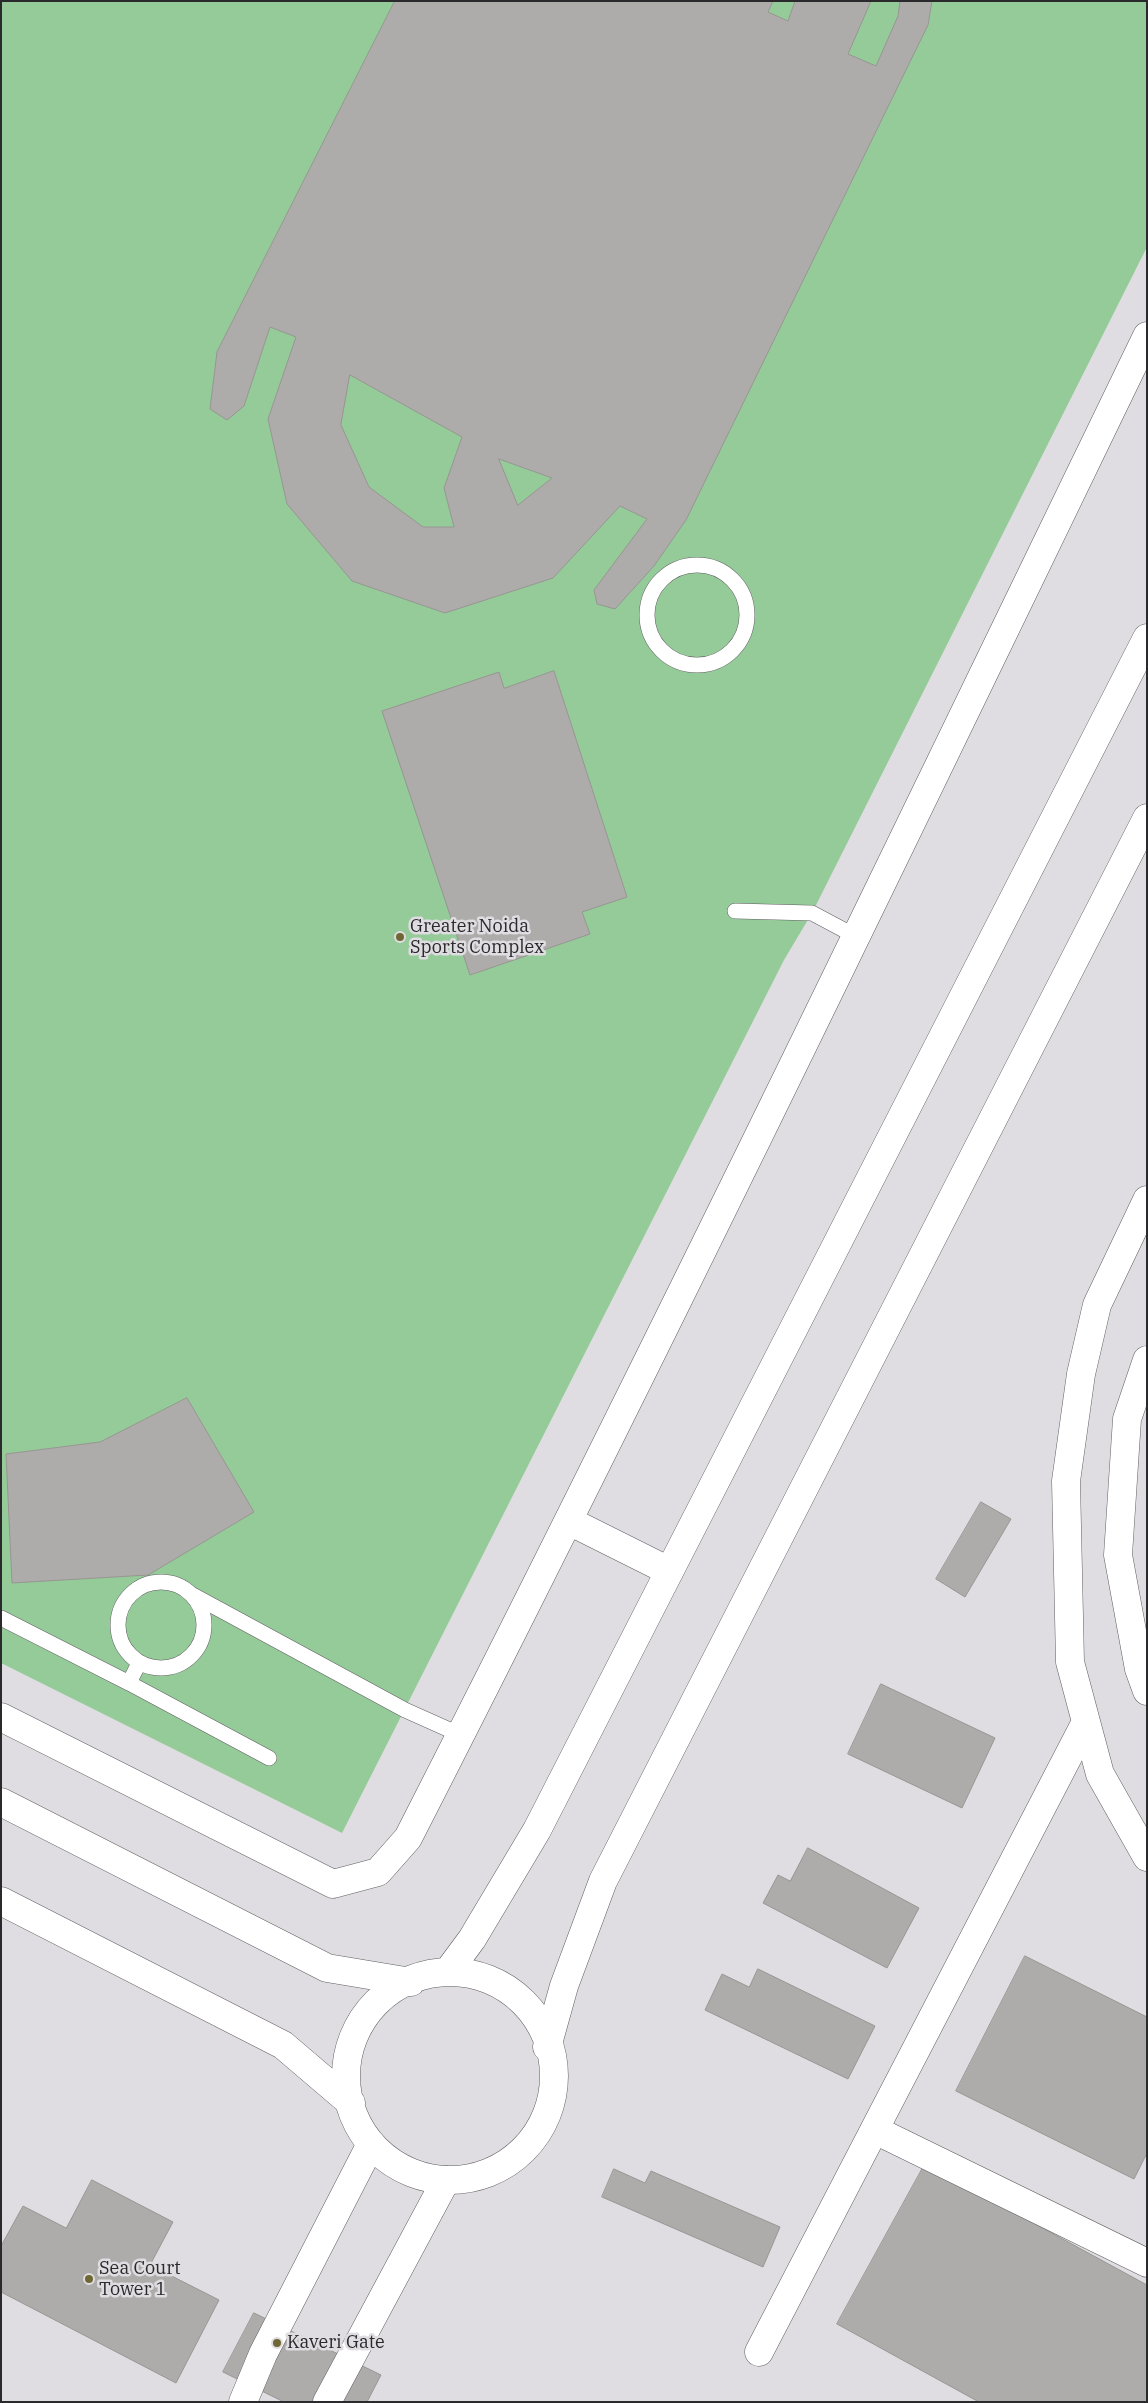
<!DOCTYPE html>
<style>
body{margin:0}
#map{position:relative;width:1148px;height:2403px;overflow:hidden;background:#dfdde1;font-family:"IBM Plex Serif",serif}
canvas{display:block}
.frame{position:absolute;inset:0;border:2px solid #2a292b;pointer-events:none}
</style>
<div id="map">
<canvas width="1148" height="2403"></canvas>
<div class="frame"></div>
</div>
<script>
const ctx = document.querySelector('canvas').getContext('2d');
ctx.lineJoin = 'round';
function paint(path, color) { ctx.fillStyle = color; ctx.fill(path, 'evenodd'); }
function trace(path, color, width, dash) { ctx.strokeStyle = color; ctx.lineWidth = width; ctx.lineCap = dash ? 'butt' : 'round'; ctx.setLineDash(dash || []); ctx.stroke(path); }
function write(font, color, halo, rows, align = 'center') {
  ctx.font = font + ' "IBM Plex Serif",serif'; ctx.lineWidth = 5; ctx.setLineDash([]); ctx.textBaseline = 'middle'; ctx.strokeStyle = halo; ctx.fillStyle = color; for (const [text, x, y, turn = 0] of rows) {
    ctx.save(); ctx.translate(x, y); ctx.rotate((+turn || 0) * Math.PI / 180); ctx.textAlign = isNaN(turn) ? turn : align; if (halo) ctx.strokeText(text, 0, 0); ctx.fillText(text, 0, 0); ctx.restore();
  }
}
paint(new Path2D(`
 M1,1H1147V247L812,913L784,960L342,1833L1,1663Z`), '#95cb99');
const building = new Path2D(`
 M395,1H773L768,12L788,21L795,1H871L848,54L876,66L898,16L900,1H932L928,25L686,520L654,566L615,609L597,604L594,590L647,519L620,506L553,578L445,613L352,581L287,504L268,419L296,337L270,327L244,406L227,420L210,409L217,352ZM350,375L462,437L444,488L454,527H423L369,487L341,425ZM499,459L552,478L518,505Z
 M554,671L627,897L582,912L590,934L470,975L382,711L499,672L504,688Z
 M187,1398L254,1512L148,1575L12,1583L6,1454L100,1442Z
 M981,1502L1011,1519L965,1597L936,1579Z
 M881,1684L995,1738L962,1808L848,1754Z
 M808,1848L919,1908L887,1968L763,1903L778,1875L790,1881Z
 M1025,1956L1147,2017V2153L1134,2179L956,2091Z
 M758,1969L875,2026L848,2079L705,2010L722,1974L749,1987Z
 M925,2164L1147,2285V2402H979L837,2324Z
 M614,2169L645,2183L651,2171L780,2227L763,2267L602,2197Z
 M92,2180L173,2222L150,2265L219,2300L176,2383L1,2292V2246L23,2206L66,2228Z
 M254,2313L381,2375L367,2402H284L223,2372Z`);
paint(building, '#aeacaa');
trace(building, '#989693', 1);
const lane = new Path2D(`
 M647 615a50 50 0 1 1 100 0a50 50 0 1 1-100 0Z
 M735,911L812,913L857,937
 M118 1625a43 43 0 1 1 86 0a43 43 0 1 1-86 0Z
 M191,1594L405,1710L461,1735
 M1,1618L129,1683
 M139,1663L129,1683L269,1758`);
const street = new Path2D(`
 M1147,1200L1097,1305L1081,1374L1066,1481L1070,1662L1100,1774L1147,1857
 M1147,1360L1127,1419L1118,1555L1139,1669L1147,1691
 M569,1521L669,1571
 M1,1717L333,1884L378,1872L408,1838C662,1341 904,838 1147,336
 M875,2130L1147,2263
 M759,2352L1086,1722
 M243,2402L263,2354L371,2144
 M327,2402L446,2180`);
const secondary = new Path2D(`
 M1,1802L327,1968L411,1982
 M1,1901L283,2045L351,2103
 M449,1970L472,1939L537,1830L1147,638
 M346 2076a104 104 0 1 1 208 0a104 104 0 1 1-208 0Z
 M547,2047L564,1986L603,1881L1147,818`);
trace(lane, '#605f62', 16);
trace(street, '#605f62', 29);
trace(secondary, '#605f62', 29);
trace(lane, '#fff', 15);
trace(street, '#fff', 28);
trace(secondary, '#fff', 28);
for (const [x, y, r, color] of [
 [400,937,5,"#6f6834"],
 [89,2279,5,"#6f6834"],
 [277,2343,5,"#6f6834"]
]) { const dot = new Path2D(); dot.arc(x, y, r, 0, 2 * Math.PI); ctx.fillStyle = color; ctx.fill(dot); trace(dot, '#dfdde1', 2); }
write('18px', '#2a292b', '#dfdde1', [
 ["Greater Noida",410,927],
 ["Sports Complex",410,948],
 ["Sea Court",99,2269],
 ["Tower 1",99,2290],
 ["Kaveri Gate",287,2343]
], 'left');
</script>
